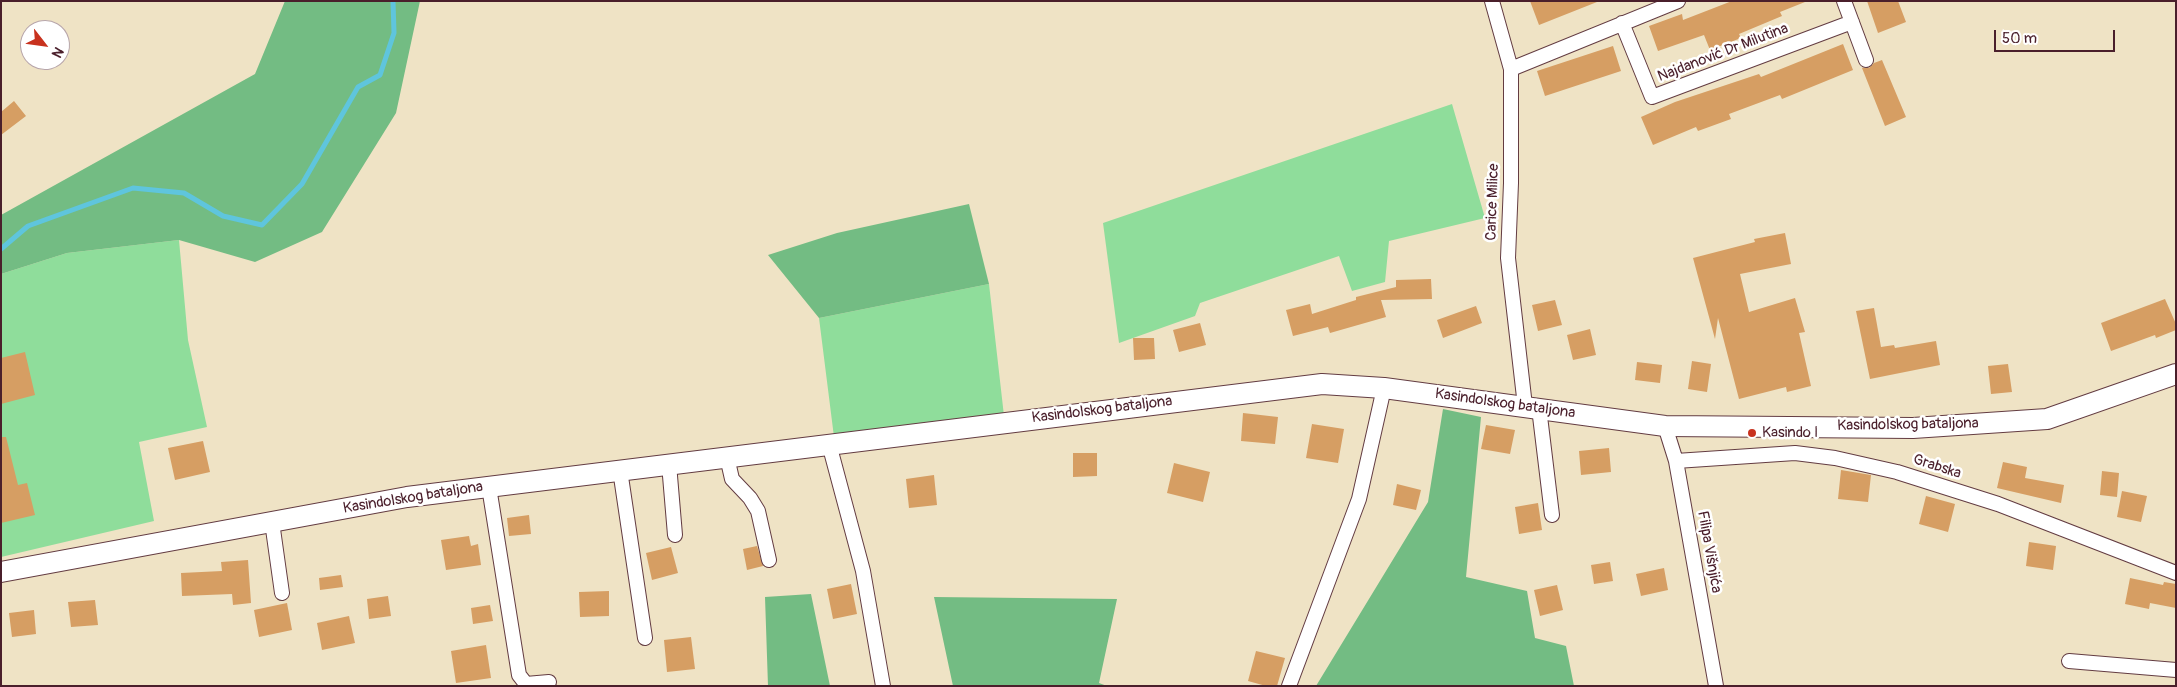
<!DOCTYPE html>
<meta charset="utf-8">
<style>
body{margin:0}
#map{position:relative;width:2177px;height:687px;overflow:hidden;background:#efe3c5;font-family:Pangolin,sans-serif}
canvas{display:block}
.frame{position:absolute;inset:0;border:2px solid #4a1f2b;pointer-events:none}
.north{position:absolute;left:20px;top:20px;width:50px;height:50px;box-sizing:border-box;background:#fff;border:1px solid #b7a5aa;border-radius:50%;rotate:120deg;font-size:14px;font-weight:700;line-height:20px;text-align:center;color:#4a1f2b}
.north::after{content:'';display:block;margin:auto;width:18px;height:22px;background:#c8321e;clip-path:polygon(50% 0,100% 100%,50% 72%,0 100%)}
.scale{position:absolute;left:1994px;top:30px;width:121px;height:22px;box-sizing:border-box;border:2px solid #4a1f2b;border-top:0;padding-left:6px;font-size:15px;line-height:18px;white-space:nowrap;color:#4a1f2b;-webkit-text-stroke:4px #fff;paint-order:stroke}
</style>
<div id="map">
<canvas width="2177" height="687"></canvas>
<div class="frame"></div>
<div class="north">N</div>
<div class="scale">50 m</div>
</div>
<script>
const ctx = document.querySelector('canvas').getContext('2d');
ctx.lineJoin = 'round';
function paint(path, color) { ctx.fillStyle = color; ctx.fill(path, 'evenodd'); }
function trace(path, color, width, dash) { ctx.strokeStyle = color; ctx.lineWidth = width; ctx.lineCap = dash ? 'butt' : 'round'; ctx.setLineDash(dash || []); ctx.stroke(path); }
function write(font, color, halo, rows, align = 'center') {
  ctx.font = font + ' Pangolin,sans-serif'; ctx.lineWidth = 5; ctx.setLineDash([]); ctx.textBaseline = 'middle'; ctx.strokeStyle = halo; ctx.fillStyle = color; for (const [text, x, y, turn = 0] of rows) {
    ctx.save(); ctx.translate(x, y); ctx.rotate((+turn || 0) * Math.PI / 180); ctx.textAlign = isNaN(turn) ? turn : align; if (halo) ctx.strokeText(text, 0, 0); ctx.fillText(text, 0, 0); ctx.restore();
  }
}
paint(new Path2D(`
 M1452,104L1485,218L1389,241L1385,282L1352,291L1339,256L1200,303L1195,316L1119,343L1103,223Z
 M179,240L188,340L207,427L139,442L154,521L1,557V274L67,253Z
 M989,284L1004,416L834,437L819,318Z`), '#8fdd9b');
paint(new Path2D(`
 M285,1H420L396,113L322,232L255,262L179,240L67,253L1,274V215L255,74Z
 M969,204L989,284L819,318L768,255L837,233Z
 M1443,409L1481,417L1466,577L1527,591L1535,638L1566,646L1574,686H1316L1428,502Z
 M811,594L830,686H768L765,597Z
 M934,597L1117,599L1099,683L1107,686H953Z`), '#73bc83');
trace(new Path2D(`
 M1,249L28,226L133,188L184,193L223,216L262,225L302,184L358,87L380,75L394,33L393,1`), '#5fc5dd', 5);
paint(new Path2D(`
 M1530,1H1597V2L1539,25Z
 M1732,1L1805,2L1780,12L1782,16L1739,34L1741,38L1710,50L1704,35L1658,51L1649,26L1682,14L1683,20Z
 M1867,1H1898L1906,22L1878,33Z
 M1843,44L1853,70L1782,99L1780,95L1729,114L1731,119L1698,131L1696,127L1653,145L1641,117L1675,102L1759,74L1761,77Z
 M1613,46L1621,71L1545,96L1537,71Z
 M1882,60L1906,117L1885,126L1862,68H1869L1874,63Z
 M14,101L26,116L1,135V112Z
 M1785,233L1791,264L1740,274L1749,312L1795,298L1805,332L1799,333L1811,386L1787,392L1786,387L1739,399L1718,318L1715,339L1693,258L1755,242L1754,239Z
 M1431,279L1432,299L1381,300L1386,317L1330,333L1328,327L1293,336L1286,310L1310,304L1312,314L1356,300V297L1396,287V280Z
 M2165,299L2176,324V330L2156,338L2155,335L2111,351L2101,323Z
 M1555,300L1562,325L1538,331L1532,305Z
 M1476,306L1482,323L1443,338L1437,320Z
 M1874,308L1881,347L1894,345L1895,348L1936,341L1940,365L1870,379L1856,311Z
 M1200,323L1206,345L1179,352L1173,330Z
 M1590,329L1596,355L1573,360L1567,335Z
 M1133,338H1154L1155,359L1134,360Z
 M25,352L35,395L1,404V358Z
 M1692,361L1711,364L1707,392L1688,389Z
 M1637,362L1662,365L1660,383L1635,380Z
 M2008,364L2012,392L1991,394L1988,366Z
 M1243,413L1278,417L1275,444L1241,441Z
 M1312,424L1344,429L1338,463L1306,458Z
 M1486,425L1515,430L1510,454L1481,449Z
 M1,437H6L18,485L27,483L35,515L1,523Z
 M203,441L210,472L175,480L168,448Z
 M1609,448L1611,472L1581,475L1579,451Z
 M1073,453H1097V476L1073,477Z
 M2003,462L2027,467L2025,478L2064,485L2061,503L1997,488Z
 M1174,463L1210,472L1203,502L1167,493Z
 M1841,470L1871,475L1868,502L1838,499Z
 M2102,471L2119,473L2117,497L2100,495Z
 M934,475L937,505L909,508L906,479Z
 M1397,484L1421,490L1416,510L1393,505Z
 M2122,491L2147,496L2141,522L2117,517Z
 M1926,496L1955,504L1948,532L1919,524Z
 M1538,503L1542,530L1519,534L1515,507Z
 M529,515L531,534L509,536L507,518Z
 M469,536L471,546L478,544L481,565L446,570L441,540Z
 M2029,542L2056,546L2053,570L2026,566Z
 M757,546L763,566L747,570L743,549Z
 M671,547L678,573L652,580L646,553Z
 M248,560L251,603L233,605L232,594L182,596L181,573L222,571L221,562Z
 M1610,562L1613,581L1594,584L1591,565Z
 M1664,568L1668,590L1641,596L1636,574Z
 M341,575L343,587L320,590L319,578Z
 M2130,578L2163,585L2164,582L2176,584V608L2150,603L2149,609L2125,604Z
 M851,584L857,614L833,619L827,589Z
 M1557,585L1563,610L1540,616L1534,590Z
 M609,591V616L580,617L579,592Z
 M388,596L391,616L369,619L367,599Z
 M95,600L98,625L71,627L68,602Z
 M287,603L292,630L259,637L254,610Z
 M490,605L493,621L473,624L471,608Z
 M34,610L36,634L12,637L9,613Z
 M349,616L355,643L322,650L317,623Z
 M691,637L695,669L667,672L664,640Z
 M486,645L491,678L456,683L451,651Z
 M1256,651L1285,658L1277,686H1266L1248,681Z`), '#d69e63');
const street = new Path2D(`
 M1492,1L1511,69V183L1508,258L1525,406
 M1844,1L1866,60
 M1622,23L1652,97L1852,22
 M1511,69L1678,1
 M1539,408L1552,515
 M1665,426L1676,461L1716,686
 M829,444L863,571L883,686
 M727,457L732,479L750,498L758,511L769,560
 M1676,461L1795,453L1835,458L1897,472L1998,504L2176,573
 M669,464L675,535
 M620,470L645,638
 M489,487L519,675L526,684L549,682
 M272,522L282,593
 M2069,661L2176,670
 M1289,686L1359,499L1384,388`);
const secondary = new Path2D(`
 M1,572L407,497L1322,384L1384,388L1665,426L1913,428L2047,419L2176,374`);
trace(street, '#633c42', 16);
trace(secondary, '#633c42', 22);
trace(street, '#fff', 14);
trace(secondary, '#fff', 20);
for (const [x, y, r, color] of [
 [1752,433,5,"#c8321e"]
]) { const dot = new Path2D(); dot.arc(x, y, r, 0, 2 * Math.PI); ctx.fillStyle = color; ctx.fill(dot); trace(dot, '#fff', 2); }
write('15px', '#4a1f2b', '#fff', [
 ["Najdanović Dr Milutina",1723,53,-21],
 ["Carice Milice",1493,202,-88],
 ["Kasindolskog bataljona",1505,404,8],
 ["Kasindolskog bataljona",1102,410,-7],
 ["Kasindolskog bataljona",1908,425,-1],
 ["Grabska",1937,467,18],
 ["Kasindolskog bataljona",413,498,-9],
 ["Filipa Višnjića",1709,552,80]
]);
write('15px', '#4a1f2b', '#fff', [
 ["Kasindo I",1762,433]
], 'left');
</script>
